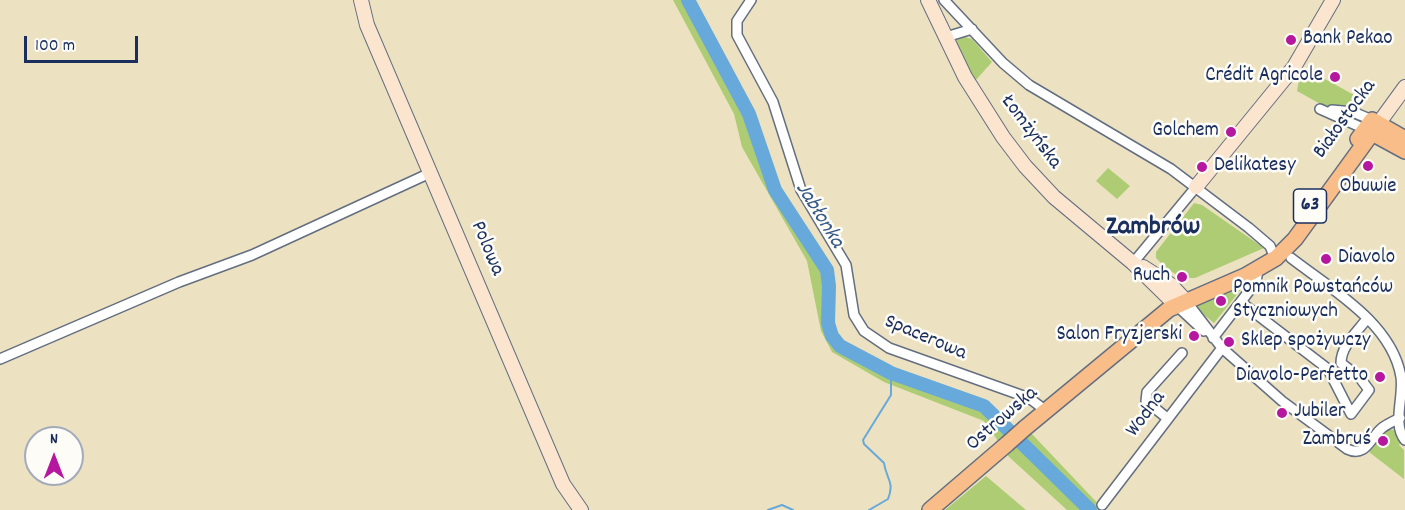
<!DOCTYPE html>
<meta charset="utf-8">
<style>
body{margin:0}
#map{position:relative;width:1405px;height:510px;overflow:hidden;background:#ece2c1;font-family:Dekko,sans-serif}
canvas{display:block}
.north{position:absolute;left:24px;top:426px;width:60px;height:60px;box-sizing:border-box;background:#fdfcf7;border:2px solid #a3aaba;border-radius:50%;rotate:0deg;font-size:16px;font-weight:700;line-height:24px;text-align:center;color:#1b2f5e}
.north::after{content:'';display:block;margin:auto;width:21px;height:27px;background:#b5179e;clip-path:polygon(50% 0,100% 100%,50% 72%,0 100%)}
.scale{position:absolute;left:24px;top:36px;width:114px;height:27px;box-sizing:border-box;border:3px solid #1b2f5e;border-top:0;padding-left:8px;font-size:18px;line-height:21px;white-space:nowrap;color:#1b2f5e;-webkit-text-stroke:4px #fdfcf7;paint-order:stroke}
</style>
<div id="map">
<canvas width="1405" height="510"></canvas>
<div class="north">N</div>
<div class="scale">100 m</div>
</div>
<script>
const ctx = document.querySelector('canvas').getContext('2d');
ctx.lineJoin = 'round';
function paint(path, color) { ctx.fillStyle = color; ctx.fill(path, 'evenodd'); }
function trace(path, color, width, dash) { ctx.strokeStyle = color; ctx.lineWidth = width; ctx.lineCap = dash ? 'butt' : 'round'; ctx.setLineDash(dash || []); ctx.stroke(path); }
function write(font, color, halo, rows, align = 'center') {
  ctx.font = font + ' Dekko,sans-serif'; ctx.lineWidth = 5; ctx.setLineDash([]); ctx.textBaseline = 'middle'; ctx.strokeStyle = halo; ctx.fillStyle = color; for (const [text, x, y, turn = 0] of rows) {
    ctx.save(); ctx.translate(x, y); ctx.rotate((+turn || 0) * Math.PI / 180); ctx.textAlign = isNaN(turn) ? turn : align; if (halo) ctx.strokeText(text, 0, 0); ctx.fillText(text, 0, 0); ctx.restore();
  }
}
paint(new Path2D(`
 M673,0H685L742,107L757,157L771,190L819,266L825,285L824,325L829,336L837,346L883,374L984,411L1008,432L998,441L984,421L884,382L832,352L821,331L807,261L742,147L734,114Z
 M962,36L972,39L992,62L975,81L957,44L956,41Z
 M1307,69L1363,100L1358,109L1324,106L1297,91L1299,79Z
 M1108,168L1130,186L1117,199L1096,181Z
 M1194,203L1202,205L1264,248L1195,278C1177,279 1168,270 1156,258V252Z
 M1247,282L1214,323L1196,308L1199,301Z
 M1388,429L1394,430L1402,441L1399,445L1404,450V479L1369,452Z
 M1031,433L1104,510H1067L1007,455Z
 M986,476L1026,510H945Z`), '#adcc74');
trace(new Path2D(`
 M768,510L782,505L793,510
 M869,510L888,499C895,481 886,479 884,463L864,444L863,440L891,395V373`), '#66a9da', 2);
trace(new Path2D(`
 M688,0L749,114L775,190L827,270L829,286L828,323L832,336L840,346L891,373L984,406L1090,510`), '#66a9da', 14);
const street = new Path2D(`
 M751,0L737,21V35L773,102L801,190L846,265L854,315L864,331L889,348L1029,398L1045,410
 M944,0L1003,63L1029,85L1171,169L1249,228L1270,246L1272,251
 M946,37L972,29
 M1320,109L1367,130
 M1332,110L1353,112L1372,120
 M1291,258C1331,289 1392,323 1401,377C1404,397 1392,425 1405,440
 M1133,263L1196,187
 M1186,301L1222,348L1282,401L1347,449C1366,458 1370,438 1382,428C1387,424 1394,421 1400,418
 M1242,303L1328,369L1351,414L1369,390L1360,378L1341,363C1341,346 1357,332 1366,320
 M1176,305L1204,331
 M1213,338L1256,282L1258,270
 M0,359L179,282L252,255L430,173
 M1167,418L1146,401L1147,392L1182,353
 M1102,505L1222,348`);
const secondary = new Path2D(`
 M361,0L367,25L563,484L581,510
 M928,0L965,77L1003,137L1025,166L1054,197L1133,263L1176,305
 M1373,131L1405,87
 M1196,187L1294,67L1333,0
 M1143,267L1171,285L1186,301`);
const primary = new Path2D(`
 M1358,139L1372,120L1405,139
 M1025,428L1169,309L1245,276L1276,258L1295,239L1372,133L1405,151
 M930,510L1007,444`);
trace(street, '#646e81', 12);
trace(secondary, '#646e81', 16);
trace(primary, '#646e81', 18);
trace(street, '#fff', 9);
trace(secondary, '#fce5cf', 14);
trace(primary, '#f8bd88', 15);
const primaryBridge = new Path2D(`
 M1007,444L1025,428`);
trace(primaryBridge, '#646e81', 18, []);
trace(primaryBridge, '#f8bd88', 15);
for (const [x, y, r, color] of [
 [1291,40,6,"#b5179e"],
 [1335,77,6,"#b5179e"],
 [1231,132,6,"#b5179e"],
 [1368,166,6,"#b5179e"],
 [1202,167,6,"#b5179e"],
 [1326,259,6,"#b5179e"],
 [1182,277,6,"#b5179e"],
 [1221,301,6,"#b5179e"],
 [1194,336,6,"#b5179e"],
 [1229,342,6,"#b5179e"],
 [1380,377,6,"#b5179e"],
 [1282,413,6,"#b5179e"],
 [1383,441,6,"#b5179e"]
]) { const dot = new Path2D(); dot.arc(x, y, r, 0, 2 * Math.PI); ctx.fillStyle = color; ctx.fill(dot); trace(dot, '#fdfcf7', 2); }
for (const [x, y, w] of [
 [1310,206,33]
]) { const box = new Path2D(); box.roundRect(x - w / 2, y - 17, w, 34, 4.5); ctx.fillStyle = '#fdfcf7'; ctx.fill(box); trace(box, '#1b2f5e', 1.5); }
write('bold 20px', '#1b2f5e', null, [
 ["63",1310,206]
]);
write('21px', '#1b2f5e', '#fdfcf7', [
 ["Bank Pekao",1303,40],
 ["Crédit Agricole",1323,77,"right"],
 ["Golchem",1219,132,"right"],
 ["Delikatesy",1214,167],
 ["Obuwie",1368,188,"center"],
 ["Diavolo",1338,259],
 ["Ruch",1170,277,"right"],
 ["Pomnik Powstańców",1233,289],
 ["Styczniowych",1233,313],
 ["Salon Fryzjerski",1182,336,"right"],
 ["Sklep spożywczy",1241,342],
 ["Diavolo-Perfetto",1368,377,"right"],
 ["Jubiler",1294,413],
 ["Zambruś",1371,441,"right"]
], 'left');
write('21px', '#1b2f5e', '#fdfcf7', [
 ["Białostocka",1346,120,-54],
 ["Łomżyńska",1030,133,53],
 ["Polowa",486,249,67],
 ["Spacerowa",925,339,23],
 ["Wodna",1147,415,-53],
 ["Ostrowska",1003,420,-41]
]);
write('italic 22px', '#355a89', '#fdfcf7', [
 ["Jabłonka",818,216,58]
]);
write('bold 27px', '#1b2f5e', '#fdfcf7', [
 ["Zambrów",1153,229]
]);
</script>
